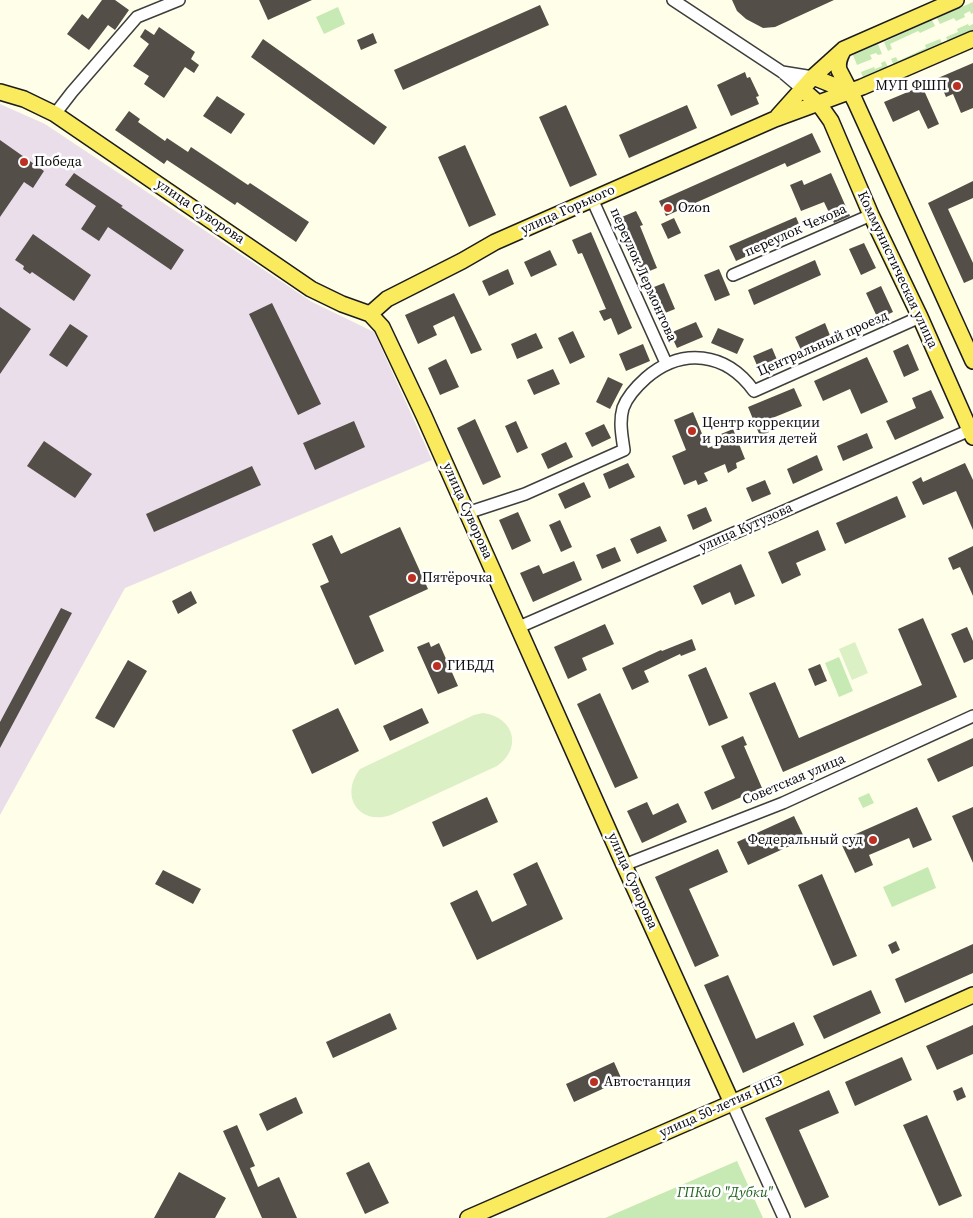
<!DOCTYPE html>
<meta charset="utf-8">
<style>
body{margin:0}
canvas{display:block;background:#fffee9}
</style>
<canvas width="973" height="1218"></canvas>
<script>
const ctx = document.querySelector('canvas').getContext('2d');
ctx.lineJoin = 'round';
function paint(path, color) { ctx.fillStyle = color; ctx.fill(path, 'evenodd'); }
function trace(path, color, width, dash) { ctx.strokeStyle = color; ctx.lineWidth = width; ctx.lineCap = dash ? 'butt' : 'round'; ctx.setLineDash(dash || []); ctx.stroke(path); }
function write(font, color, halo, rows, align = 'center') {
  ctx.font = font + ' "Source Serif 4",serif'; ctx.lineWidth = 5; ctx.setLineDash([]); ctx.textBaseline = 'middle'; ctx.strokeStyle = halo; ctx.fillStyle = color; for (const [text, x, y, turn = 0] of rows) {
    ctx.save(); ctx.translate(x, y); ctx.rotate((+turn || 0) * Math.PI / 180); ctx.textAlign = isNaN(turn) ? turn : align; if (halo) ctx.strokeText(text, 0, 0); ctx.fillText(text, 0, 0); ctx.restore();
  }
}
paint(new Path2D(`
 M0,104L45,124L312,302L374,332L432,460L125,588L0,815Z`), '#eadeea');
paint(new Path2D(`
 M973,2V13L971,14L970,11L964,14L965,17L956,21L954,18L940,24L937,18Z
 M338,7L345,24L324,34L316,17Z
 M932,20L935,26L920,33L918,31L890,44L892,49L888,51L884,42Z
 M968,24L969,26L973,24V31L948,42L946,37L958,32L957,29Z
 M940,39L943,45L894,66L891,59L896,57L898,61L926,48L925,45Z
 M878,44L882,54L878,55L876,53L870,55L872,59L857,65L853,55Z
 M885,61L889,69L864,80L861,72L874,67L875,69L882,66L881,63Z
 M839,657L853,691L839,697L825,663Z
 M869,793L874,803L863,808L858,798Z
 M928,867L936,888L892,907L883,887Z
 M737,1161L763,1218H605Z`), '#c7e9b3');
paint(new Path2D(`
 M855,642L868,673L852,680L839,649Z
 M483,713C514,717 523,748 497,766L391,815C359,826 339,796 360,769L474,715Z`), '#dbf0c5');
paint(new Path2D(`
 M102,0H115L129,10L115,30L108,25L89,50L67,34L82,14L88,19Z
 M259,0H312L268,20Z
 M732,0H834L775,27L763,28L746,19L737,11Z
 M540,5L549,25L403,90L394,70Z
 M159,27L195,52L191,59L199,65L194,73L185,67L164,98L144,84L149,76L133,66L149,44L140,37L145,29L154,35Z
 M373,33L377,43L361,50L357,40Z
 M263,39L387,127L374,145L251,57Z
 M973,63V108L961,113L953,94L946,97L938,78Z
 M745,72L747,78L750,77L759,96L756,97L759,104L731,116L717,85Z
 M922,86L939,124L928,129L919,110L893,122L884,102Z
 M217,96L245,114L231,134L203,116Z
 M566,105L597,175L570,187L539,117Z
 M687,105L697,128L629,158L619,135Z
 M129,111L140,119L138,122L165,141L167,138L188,152L191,147L248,185L250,183L309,222L296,242L237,202L235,205L167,160L164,164L115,130Z
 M812,133L821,152L787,167L785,163L666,216L659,201Z
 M0,140L44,171L33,188L24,182L0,217Z
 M465,145L496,215L469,227L438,157Z
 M74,173L123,206L121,207L184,250L171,270L108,227L99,241L81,229L96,206L65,185Z
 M831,173L850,216L834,223L824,202L801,211L790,185L802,180L804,185Z
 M973,181V198L948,209L973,263V279L964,283L928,203Z
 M636,211L643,225L640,226L657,268L642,274L617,219Z
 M796,217L802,231L736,261L729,246Z
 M674,218L681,233L668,239L661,224Z
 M591,232L632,328L618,335L611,318L604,321L599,311L606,309L582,253L578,254L572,240Z
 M33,234L91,275L74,301L32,272L30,274L23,269L24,266L15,260Z
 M864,243L876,268L861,275L849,249Z
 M550,250L557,265L531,277L524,262Z
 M815,260L821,275L754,305L748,290Z
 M508,269L514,284L489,296L482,281Z
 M719,269L730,295L715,301L704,275Z
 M664,283L675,309L660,315L649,289Z
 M881,286L893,312L878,319L866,293Z
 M454,293L482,350L471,354L454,316L433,326L437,335L418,344L405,315Z
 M272,303L321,404L298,415L249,314Z
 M0,307L31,329L0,374Z
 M696,322L703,337L677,348L670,333Z
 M825,323L831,338L802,352L795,337Z
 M70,324L88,336L67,367L49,355Z
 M718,328L744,339L737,354L711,343Z
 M573,331L585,357L570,364L558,338Z
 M536,333L543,348L517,359L511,344Z
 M643,344L650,361L626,371L619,354Z
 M908,344L919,370L904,377L893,351Z
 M772,348L778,362L759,370L753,356Z
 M867,357L888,402L861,414L850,389L823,401L814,381Z
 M446,359L459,387L440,395L428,368Z
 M553,369L560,384L534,395L527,380Z
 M608,377L623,384L610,409L596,402Z
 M794,388L802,406L765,421L769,432L760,436L748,407Z
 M931,390L944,418L895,440L886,421L916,408L912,398Z
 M693,412L708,448L724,441L721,434L733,429L745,459L736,463L737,468L728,473L725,464L704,473L708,481L698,485L696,480L684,485L672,456L686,450L674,420Z
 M475,419L501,477L483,485L457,428Z
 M354,421L365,447L315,470L303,443Z
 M516,421L528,448L517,453L505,426Z
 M604,424L611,438L592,447L585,433Z
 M867,433L873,448L843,461L837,446Z
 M44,441L92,474L75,498L27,466Z
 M566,442L573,457L548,469L541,454Z
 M817,455L823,470L793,484L787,469Z
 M628,463L635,477L609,489L603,474Z
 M965,463L973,480V530L956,491L923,505L912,482L921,477L923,482Z
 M252,466L261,485L154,532L146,514Z
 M765,480L771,494L752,502L746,488Z
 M584,482L591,497L565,509L558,494Z
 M897,496L906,517L845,544L836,523Z
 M706,507L712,521L693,530L687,515Z
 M518,512L531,541L512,550L499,520Z
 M560,520L572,547L561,552L549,525Z
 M660,526L667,541L637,554L630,539Z
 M400,527L428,589L369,616L384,651L355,665L320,586L329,582L312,544L332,535L341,554Z
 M818,530L826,550L796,563L801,575L782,584L768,552Z
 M973,546V596L960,567L953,570L948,558Z
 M615,547L621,561L602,569L596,555Z
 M574,561L582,580L533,602L520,573L539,565L543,574Z
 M741,564L755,596L735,605L730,592L702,605L693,586Z
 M191,591L197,603L178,614L172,601Z
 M61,608L72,613L0,748V722Z
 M923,618L957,697L783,772L749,693L775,682L799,738L922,685L898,629Z
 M605,624L614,644L582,658L587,670L568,679L554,647Z
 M967,627L973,641V659L964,663L951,634Z
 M692,639L696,650L681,656L680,654L644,671L649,682L632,690L622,668L661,650L662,651Z
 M429,642L431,647L439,643L458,686L438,694L417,647Z
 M128,660L147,671L114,728L95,718Z
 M820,664L827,681L815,686L808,669Z
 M706,667L728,718L709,726L688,675Z
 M600,693L638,778L615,788L577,704Z
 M338,708L359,751L312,774L292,730Z
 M422,708L429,723L390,741L383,726Z
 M743,736L747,745L744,746L762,788L712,810L704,792L735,778L721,746Z
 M973,738V766L938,782L927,759Z
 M487,797L498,822L443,847L432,822Z
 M647,802L653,815L678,803L687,822L642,843L627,811Z
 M917,807L932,840L913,848L909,838L869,855L873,865L855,873L840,841Z
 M973,807V863L952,816Z
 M794,816L805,839L748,865L737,842Z
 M718,849L728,872L689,889L719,956L695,967L655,877Z
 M537,862L563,919L477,960L450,903L477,890L492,922L527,905L513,874Z
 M163,870L201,889L193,904L155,884Z
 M822,874L857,956L833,966L798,885Z
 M896,941L900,950L892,954L888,945Z
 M973,944V973L905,1003L895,979Z
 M728,975L756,1039L794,1022L804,1045L743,1073L704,985Z
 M871,990L881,1013L824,1039L813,1016Z
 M390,1013L397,1029L333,1058L326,1042Z
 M973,1025V1054L937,1070L926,1046Z
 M902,1057L912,1080L855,1106L845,1082Z
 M614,1062L622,1080L574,1102L566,1084Z
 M962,1087L966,1097L957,1101L953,1091Z
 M829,1090L839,1113L799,1130L829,1197L805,1208L765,1118Z
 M296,1097L303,1113L267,1131L259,1114Z
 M927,1115L962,1196L939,1206L903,1125Z
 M237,1125L255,1166L250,1168L258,1187L279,1177L297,1218H262L223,1131Z
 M369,1162L389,1203L365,1214L346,1173Z
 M179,1172L226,1198L215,1218H154Z`), '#534e47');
const minor = new Path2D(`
 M673,0L782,72L802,89
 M782,72L813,77
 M55,114L72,92L137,17L179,0
 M592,199L666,363
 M733,275L871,215
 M467,513L525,494L624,450C622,436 619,422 623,408C627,397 637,386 646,378C682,347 726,352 754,391L920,317
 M519,627L970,430
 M624,865L783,803L973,716
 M732,1103L784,1218`);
const major = new Path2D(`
 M844,49C840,56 837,62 839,70L855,101L973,361
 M813,77L850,92
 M802,89L819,104L831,121L871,215L920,317L973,437
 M0,92L24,99L55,114L311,289L342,304L370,314L382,327L424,416L624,865L732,1103
 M778,116L813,77L844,49L956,0
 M370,314L387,299L462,261L495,242L775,119L862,87L973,39
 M468,1218L732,1103L973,995`);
trace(minor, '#3e3e3e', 14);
trace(major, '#1c1c1c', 18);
trace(minor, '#fff', 11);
trace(major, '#faea5d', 15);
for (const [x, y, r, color] of [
 [957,86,5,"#bb3022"],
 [24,162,5,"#bb3022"],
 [668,208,5,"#bb3022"],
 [692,431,5,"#bb3022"],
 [412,578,5,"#bb3022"],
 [437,666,5,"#bb3022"],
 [873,840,5,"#bb3022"],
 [594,1082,5,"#bb3022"]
]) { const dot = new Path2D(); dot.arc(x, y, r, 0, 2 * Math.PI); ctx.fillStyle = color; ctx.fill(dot); trace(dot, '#fff', 2); }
write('14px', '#0b0b0b', '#fff', [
 ["МУП ФШП",947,86,"right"],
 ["Победа",34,162],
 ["Ozon",678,208],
 ["Центр коррекции",702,423],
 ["и развития детей",702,439],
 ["Пятёрочка",422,578],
 ["ГИБДД",447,666],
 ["Федеральный суд",863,840,"right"],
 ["Автостанция",604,1082]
], 'left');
write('14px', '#0b0b0b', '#fff', [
 ["улица Горького",568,210,-24],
 ["улица Суворова",200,212,34],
 ["переулок Чехова",796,231,-24],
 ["Коммунистическая улица",897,270,65],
 ["переулок Лермонтова",643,275,66],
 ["Центральный проезд",823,344,-24],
 ["улица Суворова",467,511,66],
 ["улица Кутузова",746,528,-24],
 ["Советская улица",794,780,-23],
 ["улица Суворова",632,881,66],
 ["улица 50-летия НПЗ",721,1107,-24]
]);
write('italic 14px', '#20621b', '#fff', [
 ["ГПКиО \"Дубки\"",725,1193]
]);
</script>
